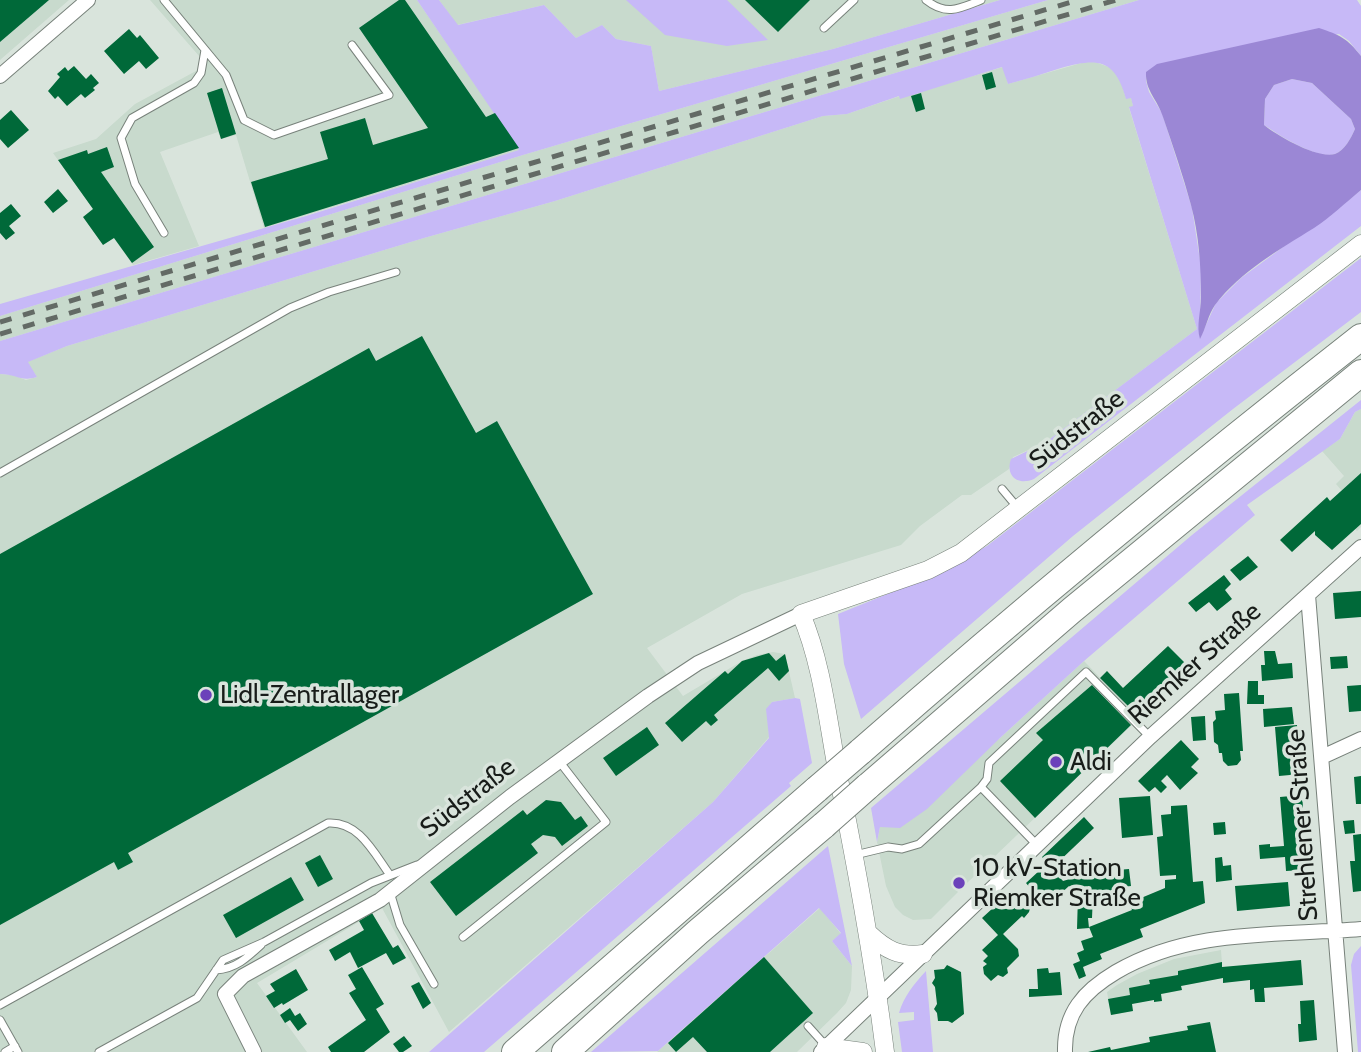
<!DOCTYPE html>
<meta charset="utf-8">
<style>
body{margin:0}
canvas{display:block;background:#d9e4dc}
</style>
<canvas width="1361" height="1052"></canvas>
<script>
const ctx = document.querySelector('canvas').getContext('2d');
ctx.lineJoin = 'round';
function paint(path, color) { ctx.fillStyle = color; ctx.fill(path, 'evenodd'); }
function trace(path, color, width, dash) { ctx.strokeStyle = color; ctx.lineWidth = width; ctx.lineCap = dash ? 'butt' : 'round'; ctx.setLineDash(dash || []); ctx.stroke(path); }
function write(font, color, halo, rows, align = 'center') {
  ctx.font = font + ' Cabin,sans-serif'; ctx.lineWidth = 7; ctx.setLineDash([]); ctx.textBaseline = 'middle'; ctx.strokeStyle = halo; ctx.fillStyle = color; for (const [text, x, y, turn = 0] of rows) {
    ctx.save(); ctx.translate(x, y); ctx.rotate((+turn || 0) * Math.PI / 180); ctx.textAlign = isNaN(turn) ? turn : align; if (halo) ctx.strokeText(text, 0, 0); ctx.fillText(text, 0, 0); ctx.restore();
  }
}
paint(new Path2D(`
 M0,0H69L0,60Z
 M150,0H417L520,150L264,228L236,135L221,139L218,132L160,152L199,246L133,265L53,153L96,139L135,104L207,65Z
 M439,0H1000L833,49L659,91L651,46L616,39L602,25L576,38L544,5L457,25Z
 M1048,0H1139L0,341V316L523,155Z
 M1085,62H1095L1109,67L1119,76L1126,98L1131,97L1133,106L1129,108L1197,329L1046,442L1013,457L1009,469L971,495H962L920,526L901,545L742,594L647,648L683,696L742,661L757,655L773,652L785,654L795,698L772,702L767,709L769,737L713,802L449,1032L382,908L257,983L307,1052H0V374L13,375L26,380L37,377L27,362L67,346L424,238L555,201L823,116L847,114L900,96V98L1003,67L1008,84Z
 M1361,409V527L1357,531L1330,501L1342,491L1336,484L1344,476L1322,451L1340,439L1355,412Z
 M1084,661L1139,718L967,883L959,876L951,885L958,892L931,919L913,920L903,915L895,907L886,886L877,842L880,827L1000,738Z
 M820,908L841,934L832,941L852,966L851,990L846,1003L837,1013L797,1052H657Z
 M1221,950L1223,978L1181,986L1182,990L1153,996L1132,1004L1133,1011L1111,1015L1107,992L1117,985L1137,974L1174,959Z`), '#c8dacd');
paint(new Path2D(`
 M417,0H439L458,25L544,5L576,38L602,25L616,39L651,46L659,91L833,49L1000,0H1048L523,155L0,316V304L306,216L519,150Z
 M626,0H727L768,40L727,46L665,35Z
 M1139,0H1357L1361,6V56L1349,41L1339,34L1146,72V81L1149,92L1162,113L1192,208L1201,267L1200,338L1216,303L1241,278L1294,239L1328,217L1361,190V226L1034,479C1018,486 1005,476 1011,459L1046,442L1197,329L1129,107L1133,106L1131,98L1126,99C1115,58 1097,58 1061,68C1043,74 1026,79 1008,84L1002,67L900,99L899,96L847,114L823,116L555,201L424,238L67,346L28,362L37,377C21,382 16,374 0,374V341Z
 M1292,79L1312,83L1351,119L1355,129C1351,138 1345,150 1335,154C1317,160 1279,135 1264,125L1265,99L1274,85Z
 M1361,258V312L1233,409L1073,536L861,719L844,664L838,614L937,574L987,546Z
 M1361,400V409L1355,412L1340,439L1247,505L1255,515L1084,661L1000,738L927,809L900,828L880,827L877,842L871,808L1192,535Z
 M795,698L800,699L812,763L789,783L791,786L484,1052H429L713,802L769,738L766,709L772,702Z
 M828,846L852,966L832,941L841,933L819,908L658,1051L591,1052Z
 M1361,946V1052H1358L1351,965L1354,954Z
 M926,971L933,1052H902L898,1022L914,1020V1012L899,1013C904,996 914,984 926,971Z`), '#c7b9f7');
paint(new Path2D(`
 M1319,28C1340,35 1347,38 1361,56V190C1345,203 1331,217 1314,228C1279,250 1241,271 1215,305C1208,315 1206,328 1200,339C1196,326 1201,311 1201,297C1201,266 1199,235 1191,205C1183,176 1173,146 1163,117C1158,100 1145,91 1146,72L1157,64ZM1292,79L1312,83L1351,119L1355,129C1351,138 1345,150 1335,154C1317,159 1278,136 1264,125L1265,99L1274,85Z`), '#9b87d5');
paint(new Path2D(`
 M0,0H49L0,42Z
 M399,0H405L486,117L495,113L519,148L265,227L251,182L328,159L320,132L365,118L373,145L428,128L359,28Z
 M745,0H810L778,32Z
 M129,29L137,38L140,35L159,58L146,69L139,61L124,74L104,51Z
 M74,66L86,79L91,74L99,83L93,88L95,90L85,98L81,94L67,106L58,96L55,99L48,91L60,77L57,74L65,67L68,71Z
 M992,72L996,87L986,90L982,75Z
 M222,88L236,134L221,139L207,93Z
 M921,93L925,109L916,112L911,96Z
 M11,110L29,130L8,148L0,139V120Z
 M107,147L114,167L101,172L154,247L132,263L114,238L103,245L83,217L93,209L58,160L87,150L88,154Z
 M58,189L68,201L53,213L44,202Z
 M11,204L21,216L9,226L15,233L6,240L0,233V213Z
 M422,336L476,433L497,421L593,594L128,853L133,862L118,870L114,862L0,925V554L369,348L376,361Z
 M1361,473V524L1332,550L1315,535V531L1292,552L1280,540L1327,497L1330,501Z
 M1248,556L1258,567L1240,581L1230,570Z
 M1224,575L1231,584L1225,590L1232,599L1217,611L1209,602L1196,612L1188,603Z
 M1361,591V617L1335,619L1333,593Z
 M1168,646L1185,663L1133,711L1100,678L1107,671L1123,688Z
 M1264,651H1275L1278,664L1292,663L1293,678L1262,681L1261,665H1265Z
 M769,653L776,661L785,654L789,671L779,681L768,668L714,715L718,720L711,726L706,721L682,742L665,723L725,671L728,674L742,661Z
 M1347,656L1348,668L1331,669L1330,657Z
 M1248,681H1258V695H1264V704H1247Z
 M1092,685L1131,725L1035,818L1000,781L1043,740L1036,733Z
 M1361,685V711L1349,712L1347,686Z
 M1239,693L1243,751H1240L1241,760L1237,765L1228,766L1223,761L1222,753H1219L1218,745L1214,742L1213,722L1216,719L1215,711L1225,710L1224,694Z
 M1292,707L1294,724L1264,727L1263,709Z
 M1205,716L1206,740L1193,741L1191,717Z
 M1297,725L1301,774L1279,776L1275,727Z
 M647,727L659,745L616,776L603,758Z
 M1181,740L1199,759L1191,767L1198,773L1180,790L1167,775L1161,781L1167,787L1161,793L1155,787L1149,792L1138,781Z
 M1361,776V804H1356L1354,777Z
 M1302,795L1306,844L1298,845L1302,870L1286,871L1285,857L1260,859L1259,845L1270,844V847L1284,846L1280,797Z
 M1150,796L1153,835L1122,838L1119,798Z
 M546,800L561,802L575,820L581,816L588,826L562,846L555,837L543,835L531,844L538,853L456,916L430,882L523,810L527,815Z
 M1187,805L1193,882L1203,881L1205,903L1140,929L1143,937L1100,954L1102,959L1083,967L1086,976L1079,979L1073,964L1080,961L1077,953L1084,950L1081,941L1093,937L1089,927L1132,910L1129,903L1165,888V880L1176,879V875L1160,876L1157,837L1163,836L1161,815L1171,814V806Z
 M1084,817L1094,828L1052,868L1042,857Z
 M1354,820L1355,833L1345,834L1343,821Z
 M1225,822L1226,834L1214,835L1213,823Z
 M1361,834V891L1353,892L1350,861H1355L1353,835Z
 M320,855L333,879L318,887L305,863Z
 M1222,857L1223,866L1231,865L1232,880L1216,882L1215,858Z
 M1053,869L1063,881L1080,876V873L1129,869L1131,886L1122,887V892L1093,894L1092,918H1088L1089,928L1077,929L1078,895L1069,886L1047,906L1035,896L1036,895L1026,883L1040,870L1046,876Z
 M291,877L304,900L236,938L223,915Z
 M1288,882L1290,906L1237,911L1235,886Z
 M1005,897L1011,904L1018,897L1030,908L1029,912L1024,918L1022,916L1003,934L1018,949L1019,956L1007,968L1008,973L1003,977L998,975L991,981L984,974L983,967L987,964L983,961L988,956L982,950L998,935L982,918Z
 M372,913L393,948L398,945L406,958L393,965L386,953L358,968L350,952L335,961L329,950L364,930L359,921Z
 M764,957L813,1013L770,1052H707L693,1037L676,1052L668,1043Z
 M1301,960L1303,985L1264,988L1265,1002H1255L1254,989L1250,990V980L1223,983V978L1181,986L1182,990L1161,994L1162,1001L1154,1002V1000L1132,1004L1133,1011L1111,1015L1108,999L1130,995L1129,988L1150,984L1149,980L1178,975V971L1222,962V967Z
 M947,965L961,972L964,1014L952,1023L948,1021H938L937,1013L934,1009L937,1004L935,987L932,983L935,978L934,970L944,969Z
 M362,967L384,1004L376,1009L390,1032L364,1052H331L328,1047L366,1020L349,993L356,989L348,975Z
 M1048,968L1049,973L1060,972L1062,995L1029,997V989H1038L1037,969Z
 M296,969L308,990L283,1005L282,1003L274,1008L266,996L275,991L270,984Z
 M419,982L431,1003L423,1009L411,986Z
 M1314,1000L1317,1040L1299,1042L1298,1024H1301L1300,1001Z
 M290,1008L295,1016L300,1013L307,1024L298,1031L290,1020L285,1023L280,1015Z
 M1210,1022L1216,1052H1088L1110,1047L1111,1050L1150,1042L1149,1037L1188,1030L1187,1026Z
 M404,1036L412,1046L403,1052H399L393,1044Z`), '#006939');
const service = new Path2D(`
 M164,0L226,75L244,120L274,135L389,95L352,45
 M926,0C946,16 959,9 981,0
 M824,28L854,0
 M164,233L135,184L121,138L132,118L194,83L201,73L205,50
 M0,473L290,308L329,292L396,272
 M1002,489L1018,508
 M981,787L987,779L989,763L1086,672L1150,737
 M855,855L888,847L902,849L919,844L981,787L1037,845
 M390,892L400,925L434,984
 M463,937L606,822L559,761
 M216,970C235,969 247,958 261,945
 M0,1005L328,823C359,821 374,853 390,875
 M0,1020L18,1052
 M808,1026L826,1046
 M5,1052L15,1046
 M99,1052L197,998L223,960L264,942L371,883L417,865`);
const minor = new Path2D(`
 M0,76L88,0
 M1308,595L1345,1052
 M1322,757L1361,739
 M254,1052L225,994L243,976L380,900L510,797L648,696L698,663L801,614
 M821,1052L1150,737L1361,547
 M1065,1052C1064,1013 1084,991 1116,972C1191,928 1278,936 1361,929`);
const tertiary = new Path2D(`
 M868,933C886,950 899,957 923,954
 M826,1047L863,1052
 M885,1052C873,955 855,860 836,764C827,714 821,661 801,614L928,570L961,553L1361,244`);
const motorway = new Path2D(`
 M860,752C1023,609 1190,471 1361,337
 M867,787L1072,610L1361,373
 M515,1052L817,789
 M565,1052L698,932L824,825`);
trace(service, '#78827b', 9);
trace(minor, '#78827b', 16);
trace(tertiary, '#78827b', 19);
trace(motorway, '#78827b', 28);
trace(service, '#fff', 7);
trace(minor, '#fff', 14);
trace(tertiary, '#fff', 18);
trace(motorway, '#fff', 26);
trace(new Path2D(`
 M0,322L1078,0
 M0,334L1116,0`), '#636a65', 5, [12, 12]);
const motorwayBridge = new Path2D(`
 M817,789L860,752
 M824,825L867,787`);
trace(motorwayBridge, '#78827b', 28, []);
trace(motorwayBridge, '#fff', 26);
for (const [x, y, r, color] of [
 [206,695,7,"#6b41ba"],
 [1056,762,7,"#6b41ba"],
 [959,883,7,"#6b41ba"]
]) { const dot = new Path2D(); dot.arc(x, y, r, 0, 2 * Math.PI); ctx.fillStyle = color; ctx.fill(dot); trace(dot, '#d9e4dc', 2.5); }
write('26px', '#181c19', '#d9e4dc', [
 ["Südstraße",1077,430,-38],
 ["Riemker Straße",1195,664,-42],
 ["Südstraße",468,798,-38],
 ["Strehlener Straße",1303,825,-94]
]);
write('26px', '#181c19', '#d9e4dc', [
 ["Lidl-Zentrallager",220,695],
 ["Aldi",1070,762],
 ["10 kV-Station",973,868],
 ["Riemker Straße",973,898]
], 'left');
</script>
